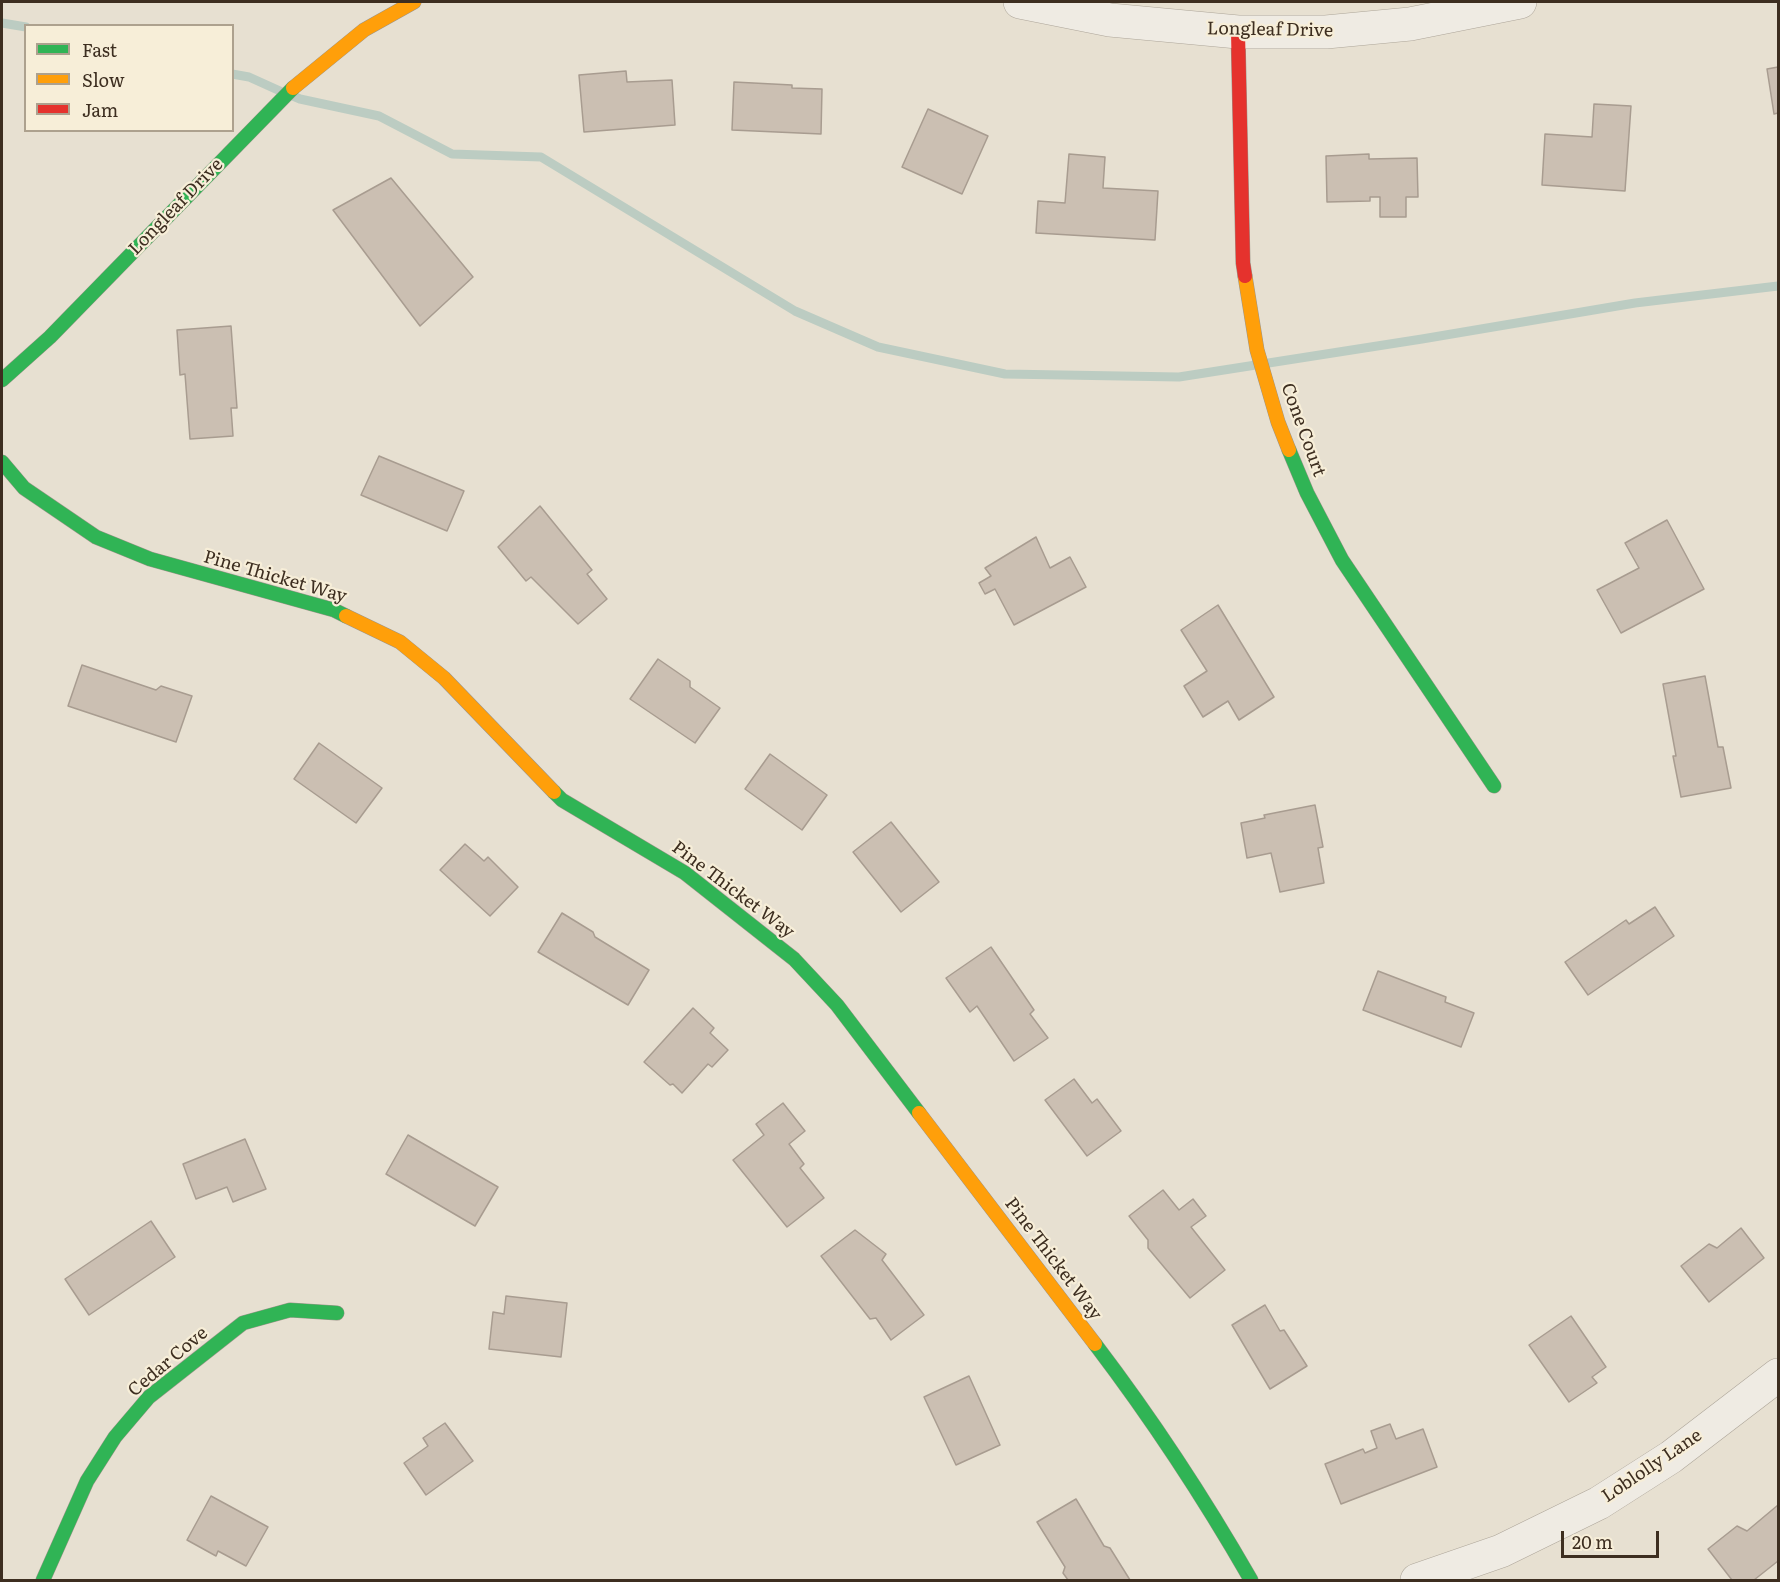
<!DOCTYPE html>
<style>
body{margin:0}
#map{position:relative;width:1780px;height:1582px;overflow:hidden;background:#e7e0d1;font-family:Literata,serif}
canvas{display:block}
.frame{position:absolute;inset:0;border:3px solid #3d2e20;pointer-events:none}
.legend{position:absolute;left:24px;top:24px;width:210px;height:108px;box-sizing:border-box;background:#f7eed8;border:2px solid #ada18e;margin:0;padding:8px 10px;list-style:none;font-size:18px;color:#3d2e20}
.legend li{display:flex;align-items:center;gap:12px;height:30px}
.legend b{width:30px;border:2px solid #ada18e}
.scale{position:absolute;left:1561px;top:1531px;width:98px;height:27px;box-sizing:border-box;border:3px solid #3d2e20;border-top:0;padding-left:8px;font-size:18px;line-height:21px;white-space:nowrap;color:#3d2e20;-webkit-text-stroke:4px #f7eed8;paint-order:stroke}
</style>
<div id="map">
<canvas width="1780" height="1582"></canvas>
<div class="frame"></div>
<ul class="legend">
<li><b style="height:8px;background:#30b455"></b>Fast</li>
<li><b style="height:8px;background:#ff9f0a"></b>Slow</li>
<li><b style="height:8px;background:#e5322d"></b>Jam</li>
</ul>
<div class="scale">20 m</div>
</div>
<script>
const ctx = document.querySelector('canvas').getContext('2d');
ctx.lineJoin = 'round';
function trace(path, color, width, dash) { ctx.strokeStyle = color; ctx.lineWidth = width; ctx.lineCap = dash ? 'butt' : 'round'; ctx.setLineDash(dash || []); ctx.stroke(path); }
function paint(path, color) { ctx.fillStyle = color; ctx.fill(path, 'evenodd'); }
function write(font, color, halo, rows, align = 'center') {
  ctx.font = font + ' Literata,serif'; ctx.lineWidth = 4.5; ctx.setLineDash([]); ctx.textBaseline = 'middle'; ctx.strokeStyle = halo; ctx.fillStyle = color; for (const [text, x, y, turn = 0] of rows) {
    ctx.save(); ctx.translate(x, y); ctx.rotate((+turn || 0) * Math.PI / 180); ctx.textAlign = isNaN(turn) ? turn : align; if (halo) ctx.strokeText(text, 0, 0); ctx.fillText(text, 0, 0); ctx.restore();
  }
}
trace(new Path2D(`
 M2,23L26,27
 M232,74L249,77L280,91
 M293,96L300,99L379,116L452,154L541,157L795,311L878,347L1005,374L1179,377L1422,339L1635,303L1778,286`), '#bcccc2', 9);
const building = new Path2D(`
 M1778,67V113L1774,114L1767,69Z
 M626,71L627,82L672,80L675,125L584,132L579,75Z
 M734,82L792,85V88L822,89L821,134L732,130Z
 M1594,104L1631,106L1625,191L1542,185L1545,134L1592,137Z
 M928,109L988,136L962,194L902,167Z
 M1069,154L1105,157L1103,188L1158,191L1155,240L1036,233L1038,201L1065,203Z
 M1369,154V159L1417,158L1418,197H1406V217H1380V197H1370V201L1327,202L1326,156Z
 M391,178L473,277L420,326L333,210Z
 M231,326L237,408H231L233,436L190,439L185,374L180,375L177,330Z
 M379,456L464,491L447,531L361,495Z
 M540,506L592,570L587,574L607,599L578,624L531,577L526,581L498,547Z
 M1667,520L1704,589L1621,633L1597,590L1639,568L1625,543Z
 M1036,537L1050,568L1070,557L1086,587L1014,625L995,589L985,594L979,583L991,576L985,568Z
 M1218,605L1274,697L1239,720L1228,701L1203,717L1184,686L1207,671L1181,630Z
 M658,659L690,681V687L720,708L695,743L630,699Z
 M82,665L156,690L161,686L192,696L176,742L68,706Z
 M1705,676L1718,747H1723L1731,788L1681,797L1673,756H1676L1663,684Z
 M319,743L382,788L356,823L294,779Z
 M770,754L827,795L802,830L745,789Z
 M1315,805L1323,847L1318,848L1324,883L1280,892L1271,853L1247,858L1241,823L1265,818L1264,815Z
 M891,822L939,882L901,912L853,852Z
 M465,844L484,861L488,857L518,887L490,916L440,870Z
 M1655,907L1674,936L1588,995L1565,962L1626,920L1629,924Z
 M562,913L593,932L595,937L649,970L628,1005L538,952Z
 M991,947L1034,1010L1030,1014L1048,1038L1014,1061L977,1006L970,1012L946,978Z
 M1378,971L1446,997L1445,1002L1474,1013L1461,1047L1363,1010Z
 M693,1008L714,1028L710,1033L728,1050L712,1067L708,1064L682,1093L673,1084L670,1085L644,1062Z
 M1074,1079L1092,1103L1097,1099L1121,1131L1087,1156L1045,1100Z
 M783,1103L805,1131L789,1144L804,1164L800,1168L824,1198L787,1227L733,1160L764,1135L756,1124Z
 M408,1135L498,1187L475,1226L386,1174Z
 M245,1139L266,1189L233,1202L227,1187L196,1199L183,1164Z
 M1163,1190L1179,1210L1193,1199L1206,1216L1191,1227L1225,1270L1190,1298L1148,1248V1240L1129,1216Z
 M151,1221L175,1257L89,1315L65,1279Z
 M1741,1228L1764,1258L1709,1302L1681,1266L1709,1244L1717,1248Z
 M855,1230L886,1254L882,1260L924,1315L891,1340L876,1318L870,1319L821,1256Z
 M506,1296L567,1303L561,1357L489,1349L493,1312L504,1314Z
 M1265,1305L1280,1331L1284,1330L1307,1366L1270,1389L1232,1325Z
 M1571,1316L1606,1367L1592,1377L1597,1383L1569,1402L1529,1345Z
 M969,1376L1000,1445L956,1465L924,1397Z
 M445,1423L473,1461L426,1495L404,1463L428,1446L423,1438Z
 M1390,1424L1396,1439L1423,1429L1437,1467L1341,1504L1325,1464L1363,1449L1365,1453L1377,1448L1371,1431Z
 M211,1496L268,1527L246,1566L218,1551L216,1556L187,1540Z
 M1076,1499L1104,1546L1110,1548L1130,1580H1068L1063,1573L1065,1567L1037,1522Z
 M1778,1505V1561L1754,1580H1732L1708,1549L1737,1526L1747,1531Z`);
paint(building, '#cbbfb2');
trace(building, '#a89c90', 1.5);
const street = new Path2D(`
 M1020,2L1110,20L1238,32H1326L1410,24L1520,2
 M1417,1580L1501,1551L1599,1503L1671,1457L1778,1375`);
const fast = new Path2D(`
 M2,380L50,337L293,88
 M1289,450L1307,493L1342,560L1494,786
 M2,462L24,488L96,537L150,559L334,610L346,616
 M554,792L562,800L685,873L794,959L837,1005L919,1113
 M1095,1344C1152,1419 1204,1498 1251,1580
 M43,1580L87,1481L115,1437L149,1397L243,1323L290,1310L337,1313`);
const slow = new Path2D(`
 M293,88L364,30L414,2
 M1245,276L1257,350L1278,422L1289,450
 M346,616L400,642L444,678L554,792
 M919,1113L1095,1344`);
const jam = new Path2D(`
 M1238,32L1243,263L1245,276`);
trace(street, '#ada599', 34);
trace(fast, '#9c958a', 15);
trace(slow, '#9c958a', 15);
trace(jam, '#9c958a', 15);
trace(street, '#efebe3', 33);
trace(fast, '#30b455', 14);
trace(slow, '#ff9f0a', 14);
trace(jam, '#e5322d', 14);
write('18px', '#3d2e20', '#f7eed8', [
 ["Longleaf Drive",1270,30,1],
 ["Longleaf Drive",176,207,-46],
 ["Cone Court",1303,430,70],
 ["Pine Thicket Way",275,577,16],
 ["Pine Thicket Way",733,890,37],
 ["Pine Thicket Way",1053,1259,53],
 ["Cedar Cove",168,1362,-40],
 ["Loblolly Lane",1652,1466,-34]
]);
</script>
